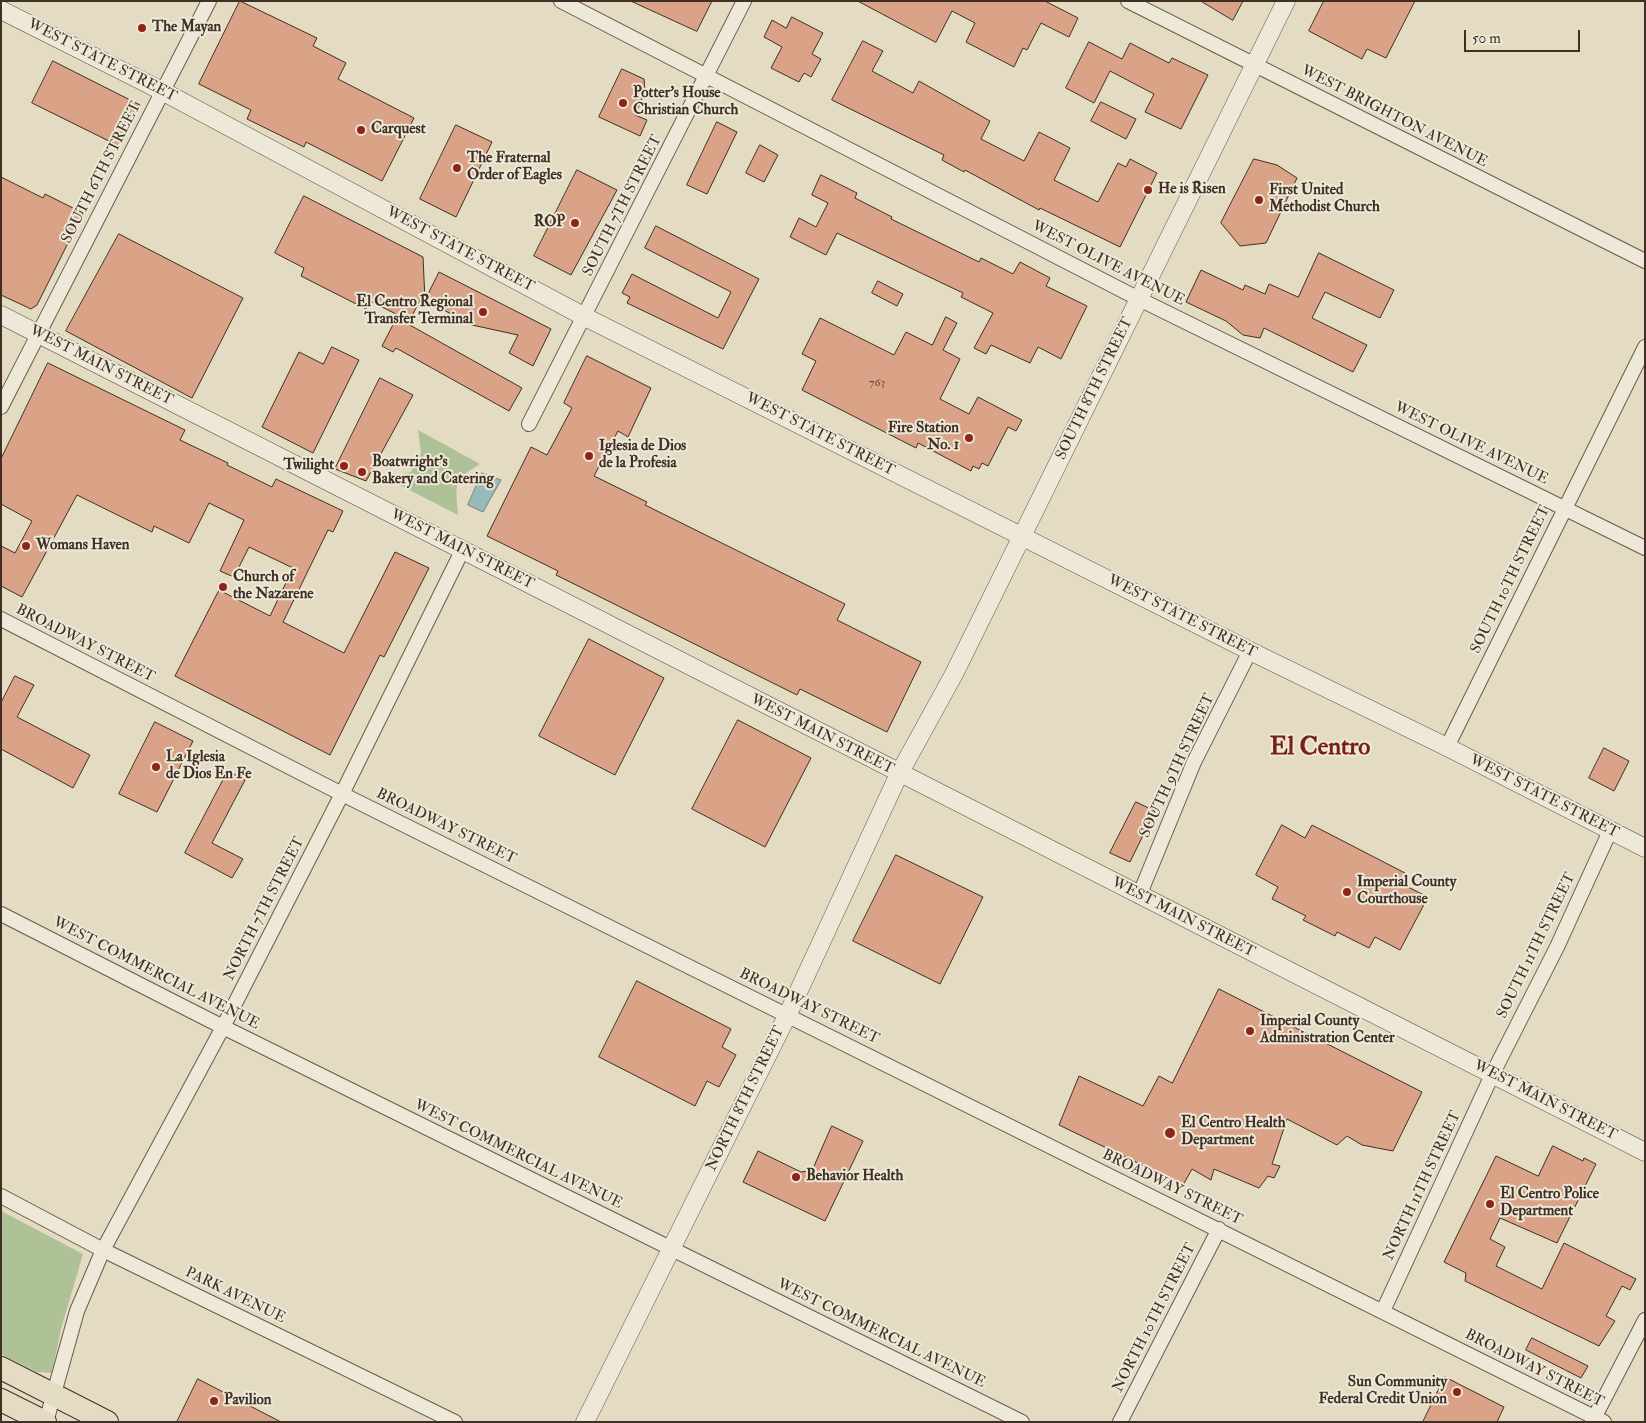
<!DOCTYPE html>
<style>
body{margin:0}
#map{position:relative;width:1646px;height:1423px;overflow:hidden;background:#e3dcc2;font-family:"IM FELL Double Pica",serif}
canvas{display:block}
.frame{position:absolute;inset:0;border:2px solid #3f2f24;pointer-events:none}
.scale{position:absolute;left:1464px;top:30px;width:116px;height:22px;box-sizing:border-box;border:2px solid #3f2f24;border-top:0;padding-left:6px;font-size:15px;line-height:18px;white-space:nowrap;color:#3f2f24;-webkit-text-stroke:4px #ede8d7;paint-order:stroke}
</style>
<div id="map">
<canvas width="1646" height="1423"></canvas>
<div class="frame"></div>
<div class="scale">50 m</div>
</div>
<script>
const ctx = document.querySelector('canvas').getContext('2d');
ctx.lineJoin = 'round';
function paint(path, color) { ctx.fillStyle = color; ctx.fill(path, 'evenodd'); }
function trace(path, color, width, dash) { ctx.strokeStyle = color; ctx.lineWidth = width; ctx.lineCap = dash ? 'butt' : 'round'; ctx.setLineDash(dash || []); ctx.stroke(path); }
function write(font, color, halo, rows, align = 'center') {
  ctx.font = font + ' "IM FELL Double Pica",serif'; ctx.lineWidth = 4; ctx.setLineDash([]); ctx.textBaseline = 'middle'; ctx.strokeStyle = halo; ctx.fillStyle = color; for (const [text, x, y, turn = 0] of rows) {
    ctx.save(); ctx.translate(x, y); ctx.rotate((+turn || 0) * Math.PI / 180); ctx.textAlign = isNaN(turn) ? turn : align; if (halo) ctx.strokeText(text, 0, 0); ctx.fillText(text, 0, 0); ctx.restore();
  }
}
paint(new Path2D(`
 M418,430L480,464C452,481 456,484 458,515L392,481L395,476L411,472L421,453Z
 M1,1211L83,1254L61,1329L52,1373L37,1372L1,1354Z`), '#afc297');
const water = new Path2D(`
 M482,473L501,480L483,512L468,505Z`);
paint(water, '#97babb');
trace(water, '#74827f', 1);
const building = new Path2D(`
 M240,1L317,38L313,46L346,63L338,79L414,118L382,181L306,142L304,147L247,119L251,110L199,84Z
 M631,1H712L697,31Z
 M858,1H1045L1078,18L1069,37L1041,23L1027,50L1023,48L1014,67L966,42L975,23L952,11L936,42Z
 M1201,1H1243L1233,20Z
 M1324,1H1415L1386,58L1367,49L1362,59L1309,31Z
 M792,17L823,33L812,54L821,59L811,77L804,73L799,82L771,68L782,47L764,37L772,20L786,28Z
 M863,41L883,51L872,71L913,93L919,81L990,121L981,139L1024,161L1039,132L1070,148L1054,180L1098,202L1118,163L1126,167L1130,159L1157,173L1120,247L1040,208L1039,210L965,170L964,172L942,160L944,155L832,100Z
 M1089,42L1122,59L1130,43L1169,63L1172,58L1208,75L1181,129L1145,112L1154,94L1110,71L1094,103L1066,88Z
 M53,61L140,105L119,146L32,103Z
 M622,69L644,79L645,92L635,115L647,120L640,136L599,117Z
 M1101,102L1136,119L1126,139L1091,121Z
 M717,122L737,132L707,194L687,185Z
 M456,125L492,142L456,217L420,199Z
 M760,145L778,155L764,182L746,173Z
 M1254,159L1277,165L1297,178L1266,243L1240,246L1221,223Z
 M577,170L617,190L571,275L534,256Z
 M821,175L857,193L855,198L892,217L891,219L979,262L981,258L1013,274L1020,262L1050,278L1046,286L1087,306L1061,359L1038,347L1030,363L991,345L986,354L974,348L993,313L961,297L963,293L837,233L826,255L790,237L799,218L816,227L828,203L812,195Z
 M1,177L43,198L45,194L83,213L37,305L31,309L1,295Z
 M304,196L423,257L425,300L439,272L551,329L533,366L509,353L518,335L472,325L421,298L408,324L522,388L509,411L396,348L393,352L382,346L398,315L370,301L366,309L301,276L304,268L275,253Z
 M656,226L759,279L723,349L627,303L630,297L622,293L632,274L718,318L731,292L645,248Z
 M119,234L243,298L192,398L66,331Z
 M1319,253L1394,290L1380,318L1325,292L1312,318L1367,345L1353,372L1264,328L1260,338L1243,335L1226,321L1186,302L1201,270L1243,290L1245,285L1265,294L1269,284L1298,297Z
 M878,281L903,294L897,306L872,293Z
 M946,317L957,323L943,350L960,359L940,399L969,414L978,397L1022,420L1016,431L1008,427L988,466L982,463L979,469L973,466L971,471L918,443L916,448L802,390L816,361L802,354L820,318L894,355L906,332L932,345Z
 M332,347L359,360L313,453L262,427L299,352L323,364Z
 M587,356L651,388L628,437L618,431L594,476L647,502L645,505L845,604L837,620L921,662L887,732L800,689L797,695L556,575L558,571L487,536L531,447L547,455L572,408L564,403Z
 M48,363L185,430L180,440L228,463L227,465L272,487L276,479L343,511L333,532L328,530L283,622L344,653L395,552L429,568L384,657L380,655L330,755L175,676L219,590L270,616L293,568L249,547L234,577L220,571L244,520L209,503L189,543L154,526L152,532L77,495L22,597L1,586V546L15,553L32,521L1,504V459Z
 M380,378L413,395L366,481L335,469Z
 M589,639L664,678L615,775L539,736Z
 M15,676L34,685L17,717L90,755L73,788L1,749V703Z
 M738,720L811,758L765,847L692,809Z
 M155,722L193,741L157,812L119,794Z
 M1604,748L1629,761L1614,791L1589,778Z
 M228,771L245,780L212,843L243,859L232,878L185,853Z
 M1136,802L1155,811L1130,862L1110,853Z
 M1282,825L1305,838L1312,825L1405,873L1400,883L1428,897L1400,950L1375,937L1369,948L1337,932L1335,936L1303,920L1306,916L1272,899L1278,887L1256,875Z
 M896,855L983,897L940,984L853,941Z
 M637,981L731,1029L722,1047L736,1055L719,1087L707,1081L695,1106L599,1057Z
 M1219,989L1422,1092L1393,1151L1362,1145L1347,1136L1337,1145L1287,1119L1272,1164L1280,1166L1274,1178L1268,1176L1259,1188L1214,1169L1211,1180L1192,1169L1183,1185L1059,1125L1079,1076L1143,1106L1159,1076L1172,1083Z
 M832,1126L863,1141L825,1221L743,1182L758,1151L801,1172L812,1170Z
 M1553,1146L1583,1161L1584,1158L1596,1164L1557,1243L1500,1218L1490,1239L1505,1247L1496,1266L1542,1289L1564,1243L1636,1279L1630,1290L1622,1286L1606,1316L1615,1321L1599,1346L1465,1281L1466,1273L1444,1262L1496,1156L1538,1176Z
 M1532,1338L1588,1366L1581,1378L1526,1350Z
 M1445,1377L1504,1407L1497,1422H1423Z
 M198,1379L281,1422H177Z`);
paint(building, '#daa286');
trace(building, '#3f2f24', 1);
const minor = new Path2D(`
 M561,1L1139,299L1645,548
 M1128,1L1645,261
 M1,407L209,1
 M529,424L744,1
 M1,619L342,794L1604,1422
 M1447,747L1645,347
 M1139,896L1194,762L1250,651
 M1,914L223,1027L1022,1422
 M1,1196L103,1250L455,1422
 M1383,1311L1492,1075L1557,947L1610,831
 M46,1422L77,1311L103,1250L223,1027L342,794L462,551
 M1120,1422L1219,1229
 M1592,1422L1645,1320`);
const tertiary = new Path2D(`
 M1,10L162,91L585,317L1250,651L1447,747L1645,848
 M1,315L1645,1152
 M585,1422L788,1014L899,774L954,674L1286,1`);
const primary = new Path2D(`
 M1,1368L107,1422
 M1,1400L45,1422`);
trace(minor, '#685a4c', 16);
trace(tertiary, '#685a4c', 19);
trace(primary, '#3f2f24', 24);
trace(minor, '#ede8d7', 14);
trace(tertiary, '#ede8d7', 18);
trace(primary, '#e3dcc2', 22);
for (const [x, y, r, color] of [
 [142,28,5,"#8f2418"],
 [623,103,5,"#8f2418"],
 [361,130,5,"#8f2418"],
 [457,168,5,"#8f2418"],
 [1148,190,5,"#8f2418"],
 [1259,200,5,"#8f2418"],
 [575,223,5,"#8f2418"],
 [483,312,5,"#8f2418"],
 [969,438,5,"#8f2418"],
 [589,456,5,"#8f2418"],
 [344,466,5,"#8f2418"],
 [362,472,5,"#8f2418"],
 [26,546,5,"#8f2418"],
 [223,587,5,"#8f2418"],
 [156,767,5,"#8f2418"],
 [1347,892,5,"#8f2418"],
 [1250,1031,5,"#8f2418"],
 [1170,1133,6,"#8f2418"],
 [796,1177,5,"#8f2418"],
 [1490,1204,5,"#8f2418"],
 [1457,1392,5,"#8f2418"],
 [214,1401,5,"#8f2418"]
]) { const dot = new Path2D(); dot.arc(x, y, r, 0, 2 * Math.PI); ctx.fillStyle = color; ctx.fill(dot); trace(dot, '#ede8d7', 2); }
write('12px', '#664c3c', null, [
 ["763",877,383]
]);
write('bold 15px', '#3f2f24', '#ede8d7', [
 ["The Mayan",152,28],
 ["Potter's House",633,94],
 ["Christian Church",633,111],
 ["Carquest",371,130],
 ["The Fraternal",467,159],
 ["Order of Eagles",467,176],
 ["He is Risen",1158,190],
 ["First United",1269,191],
 ["Methodist Church",1269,208],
 ["ROP",565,223,"right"],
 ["El Centro Regional",473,303,"right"],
 ["Transfer Terminal",473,320,"right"],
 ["Fire Station",959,429,"right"],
 ["No. 1",959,446,"right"],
 ["Iglesia de Dios",599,447],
 ["de la Profesia",599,464],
 ["Boatwright's",372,463],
 ["Bakery and Catering",372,480],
 ["Twilight",334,466,"right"],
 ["Womans Haven",36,546],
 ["Church of",233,578],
 ["the Nazarene",233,595],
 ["La Iglesia",166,758],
 ["de Dios En Fe",166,775],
 ["Imperial County",1357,883],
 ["Courthouse",1357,900],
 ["Imperial County",1260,1022],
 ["Administration Center",1260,1039],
 ["El Centro Health",1181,1124],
 ["Department",1181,1141],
 ["Behavior Health",806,1177],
 ["El Centro Police",1500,1195],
 ["Department",1500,1212],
 ["Sun Community",1447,1383,"right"],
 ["Federal Credit Union",1447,1400,"right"],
 ["Pavilion",224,1401]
], 'left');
write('15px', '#3f2f24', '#ede8d7', [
 ["WEST STATE STREET",102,61,27],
 ["WEST BRIGHTON AVENUE",1394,117,27],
 ["SOUTH 6TH STREET",102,173,-63],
 ["SOUTH 7TH STREET",623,206,-63],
 ["WEST STATE STREET",460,250,28],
 ["WEST OLIVE AVENUE",1108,264,27],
 ["WEST MAIN STREET",101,366,27],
 ["SOUTH 8TH STREET",1095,389,-64],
 ["WEST STATE STREET",820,435,27],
 ["WEST OLIVE AVENUE",1471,444,26],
 ["WEST MAIN STREET",462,550,27],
 ["SOUTH 10TH STREET",1511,580,-64],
 ["WEST STATE STREET",1182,617,27],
 ["BROADWAY STREET",85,644,27],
 ["WEST MAIN STREET",822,735,27],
 ["SOUTH 9TH STREET",1178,766,-65],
 ["WEST STATE STREET",1544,797,27],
 ["BROADWAY STREET",446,827,26],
 ["NORTH 7TH STREET",265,909,-63],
 ["WEST MAIN STREET",1183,918,27],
 ["SOUTH 11TH STREET",1537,946,-64],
 ["WEST COMMERCIAL AVENUE",156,974,27],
 ["BROADWAY STREET",809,1007,26],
 ["NORTH 8TH STREET",746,1099,-64],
 ["WEST MAIN STREET",1545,1101,27],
 ["WEST COMMERCIAL AVENUE",518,1155,26],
 ["NORTH 11TH STREET",1423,1186,-65],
 ["BROADWAY STREET",1172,1188,26],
 ["PARK AVENUE",235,1296,26],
 ["NORTH 10TH STREET",1155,1318,-63],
 ["WEST COMMERCIAL AVENUE",881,1334,26],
 ["BROADWAY STREET",1534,1369,27]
]);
write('bold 25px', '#7a1f14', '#ede8d7', [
 ["El Centro",1320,749]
]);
</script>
